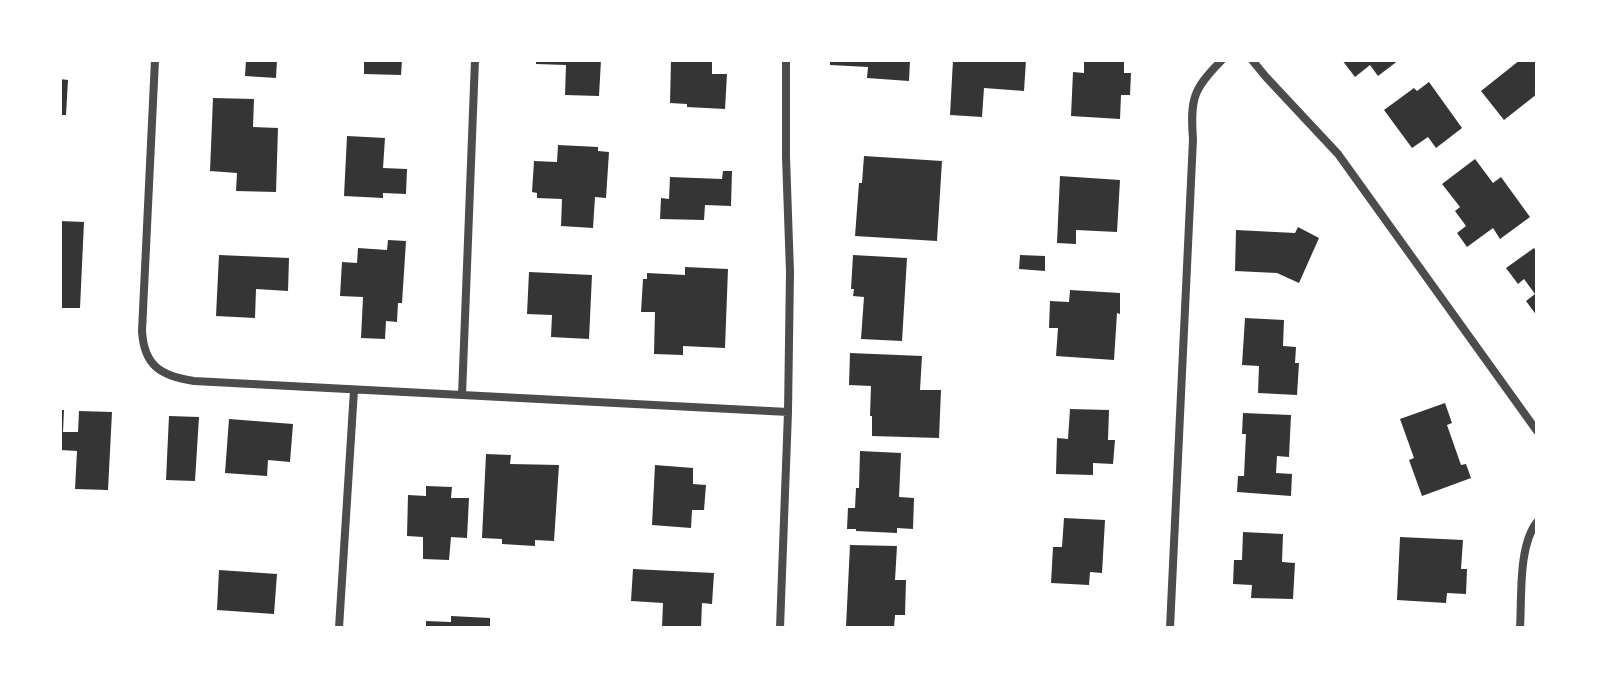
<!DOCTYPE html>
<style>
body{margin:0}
#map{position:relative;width:1597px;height:688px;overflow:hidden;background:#fff;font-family:Manrope,sans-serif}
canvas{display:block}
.frame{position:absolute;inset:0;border:62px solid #fff;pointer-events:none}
</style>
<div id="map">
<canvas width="1597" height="688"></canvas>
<div class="frame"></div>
</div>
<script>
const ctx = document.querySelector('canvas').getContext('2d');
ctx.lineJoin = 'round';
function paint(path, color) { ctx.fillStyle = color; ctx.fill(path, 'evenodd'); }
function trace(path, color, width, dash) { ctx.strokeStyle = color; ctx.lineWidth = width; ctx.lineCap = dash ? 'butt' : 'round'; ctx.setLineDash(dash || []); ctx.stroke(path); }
paint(new Path2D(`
 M246,60H277L276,78L245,76Z
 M364,60H402L401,75L364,74Z
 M536,60H601L599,96L565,95L566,65L536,64Z
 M671,60H712V74H727L725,109L687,107V104L670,103Z
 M830,60H910L909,81L867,78L868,67L830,65Z
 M953,60H1026L1024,91L984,88L982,117L950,115Z
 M1084,60H1124V73H1131L1130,95H1121L1120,119L1071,116L1073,72L1084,73Z
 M1342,60H1399L1378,76L1370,65L1355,77Z
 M1520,60H1537V94L1504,120L1481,91Z
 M60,79L68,80L66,115H60Z
 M1429,82L1462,128L1436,148L1428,137L1412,148L1384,110L1414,88L1417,91Z
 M213,98L254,99L253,127L278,128L276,192L236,191L237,173L210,171Z
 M347,136L385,138L383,168L407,169L406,194L383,193V198L344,196Z
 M558,145L598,147V151L609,152L606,198L595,197L593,228L561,226L562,199L537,198V193L532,192L534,161L557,162Z
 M864,156L942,161L937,241L855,236L859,183H862Z
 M1475,159L1493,183L1501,177L1530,217L1500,239L1493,228L1467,247L1457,233L1466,226L1455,211L1460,207L1442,184Z
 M723,171H732L731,206L705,205L704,220L660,219L661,198L669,199L670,177L722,179Z
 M1060,176L1120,180L1117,232L1076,230V244L1057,243Z
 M60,221L84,222L80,308H60Z
 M1298,227L1319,238L1299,283L1277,273L1235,271L1236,230L1295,233Z
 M388,240L406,241L402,303H398L397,322L386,321L385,339L361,338L363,297L340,296L342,262L357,263L358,248L387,250Z
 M1534,248L1537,252V316L1526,301L1535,294L1524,279L1518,284L1506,268Z
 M219,255L289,258L288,291L256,289L255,318L216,316Z
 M853,255L907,258L902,341L861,339L864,297L853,296L854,289H851Z
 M1020,255L1045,256V271L1019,269Z
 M685,267L728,269L725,348L683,346V355L654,354L655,312H641L643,279H647V273L685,275Z
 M529,272L592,275L589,339L551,337L552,315L527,314Z
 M1070,290L1120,293V314L1117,313L1114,360L1056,356L1058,328H1049L1050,301L1069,302Z
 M1245,318L1284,320L1283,346L1296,347L1295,363H1299L1297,395L1258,393L1259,366L1242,365Z
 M850,353L922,356L920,390H941L939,438L872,436V416H870L871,386L849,385Z
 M1445,403L1452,423L1447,425L1461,465L1466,464L1471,478L1422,496L1409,460L1414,458L1400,419Z
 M1070,409L1109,410L1108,440H1115L1113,464L1093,463V475L1056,474L1057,438L1068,439Z
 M60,410H64L63,432H78L79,411L112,412L108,490L75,489L77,451L60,450Z
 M1243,413L1291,415L1289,457L1277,456L1276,473L1292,474L1291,496L1237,492L1238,476H1244L1246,434H1242Z
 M169,416L199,417L195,481L166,480Z
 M229,419L293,424L290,462L268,460L267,476L225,473Z
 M860,451L901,453L899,497L914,498L913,529L897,528V533L856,531V529H847L848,508H855L856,488H859Z
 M486,454L511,455L510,464L559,465L554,541L535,540V546L502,544V539L482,538Z
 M655,465L693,468V484L706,485L704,510H692L691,528L652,525Z
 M426,486L452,487L451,498H469L467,538L451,537L449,560L423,559V537L407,536L408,495L426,496Z
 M1064,518L1105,520L1102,573L1090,572L1089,585L1051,583L1053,547H1062Z
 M1243,532L1283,534L1282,562L1295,563L1293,599L1251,598L1252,585L1233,584L1234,560H1242Z
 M1400,537L1463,540L1461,569H1467L1466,594L1447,593L1446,603L1397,600Z
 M850,545L897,546L895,580H906L905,615H895L894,628L846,627Z
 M633,569L714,573L712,604L702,603L701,628H662L663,603L631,601Z
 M219,570L277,574L274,614L217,610Z
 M451,616L490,618V628H426V621L451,622Z`), '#353535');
trace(new Path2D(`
 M155,60L142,331C144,366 161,376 194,381L788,412
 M1252,60L1266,77L1338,154L1537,431
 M462,395L475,60
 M339,628L354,390
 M780,628L788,412L790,272L786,157V60
 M1170,628L1193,139C1190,99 1193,89 1222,60
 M1520,628C1522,597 1518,546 1537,522`), '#4c4c4c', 8);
</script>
